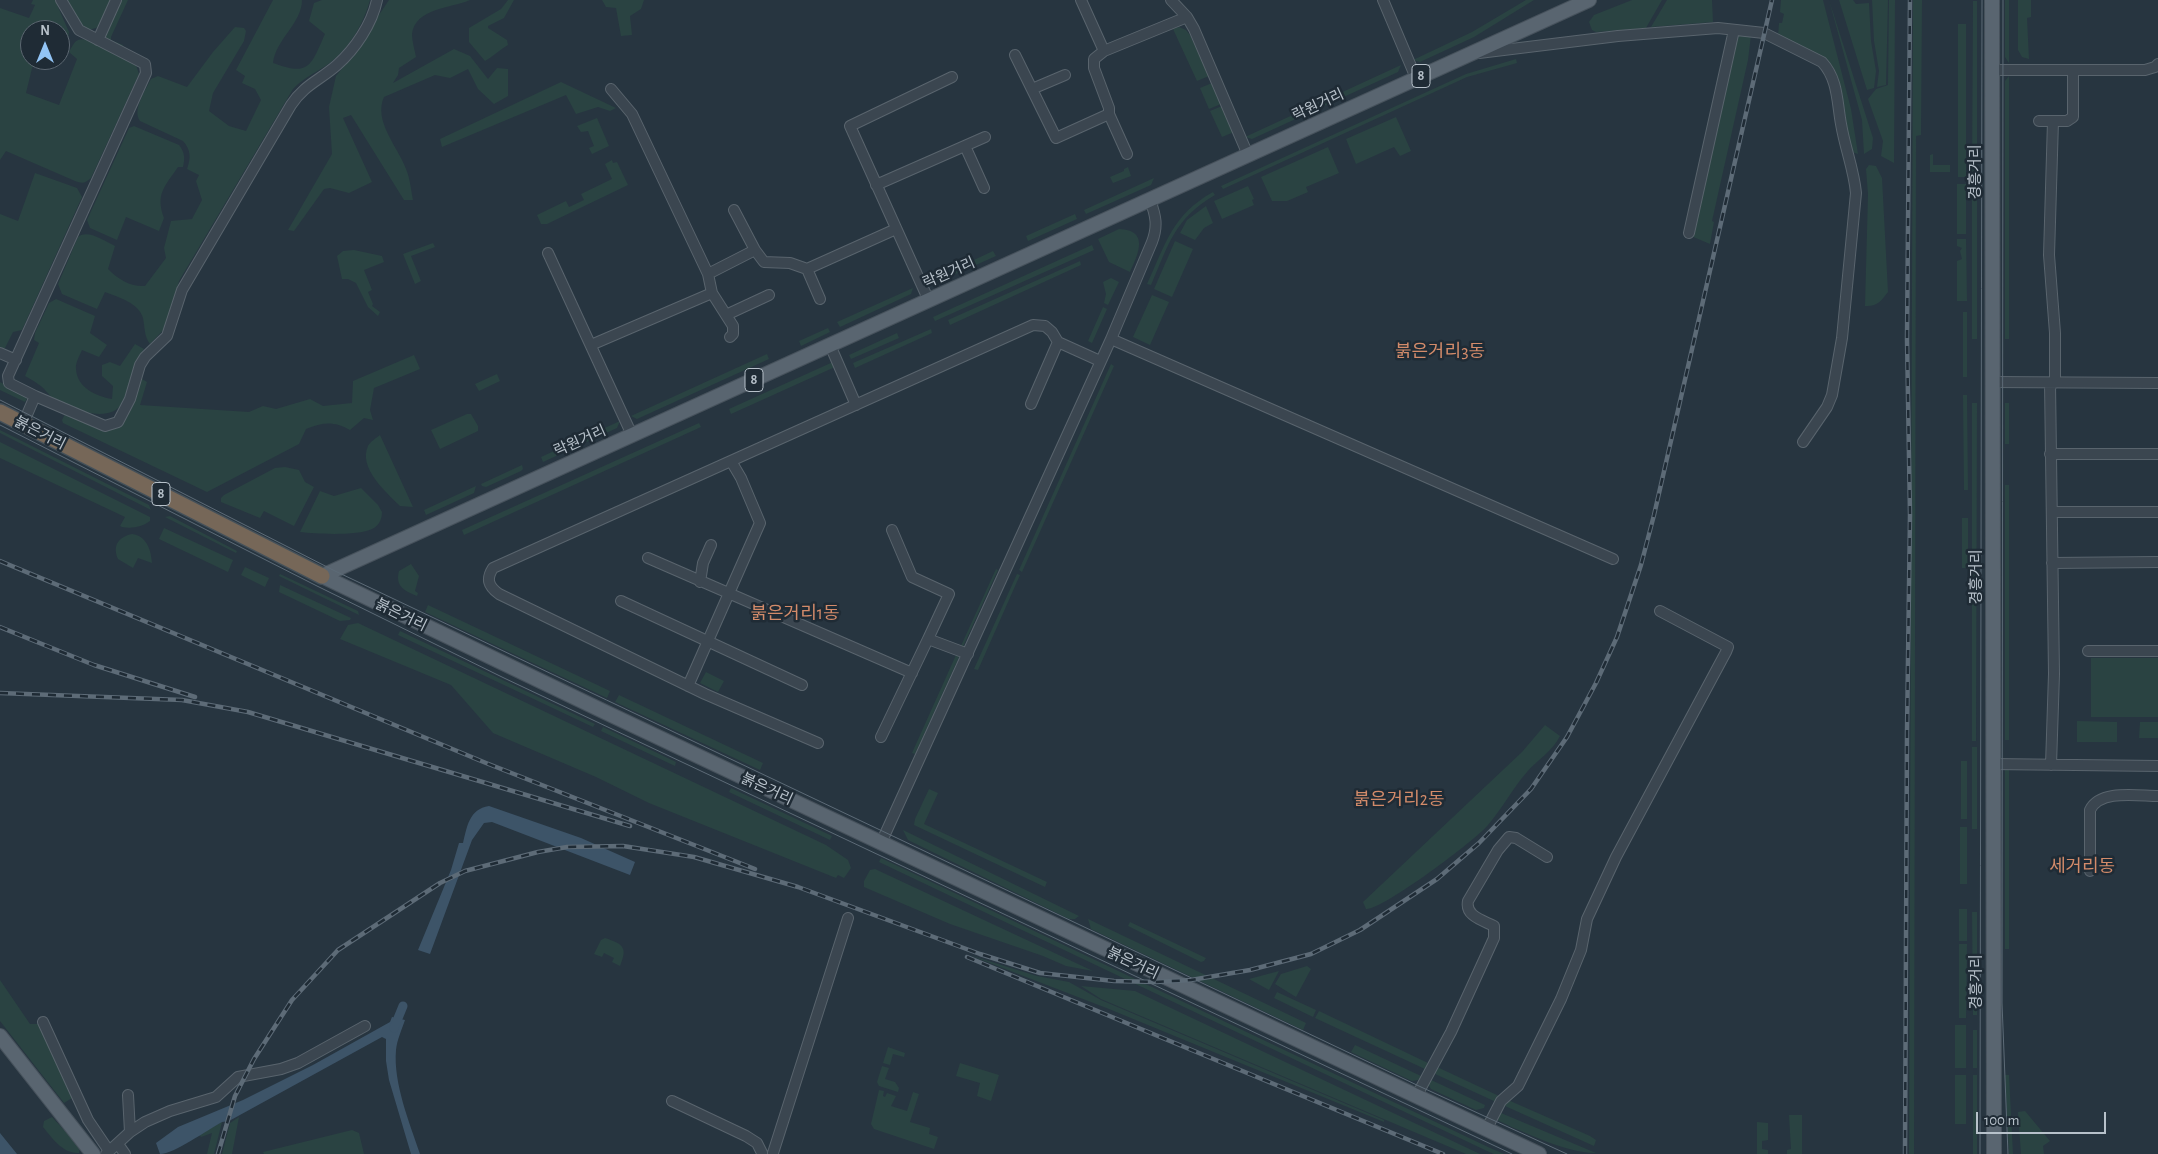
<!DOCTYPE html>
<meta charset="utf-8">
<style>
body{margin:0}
#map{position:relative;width:2158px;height:1154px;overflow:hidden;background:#273540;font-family:"Alegreya Sans",sans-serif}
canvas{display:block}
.north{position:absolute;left:20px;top:20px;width:50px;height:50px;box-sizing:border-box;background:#1f2b35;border:1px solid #5c6771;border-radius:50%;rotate:0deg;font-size:14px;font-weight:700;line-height:20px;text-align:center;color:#b7c1ca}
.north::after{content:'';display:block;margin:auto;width:18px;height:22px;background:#92c4f5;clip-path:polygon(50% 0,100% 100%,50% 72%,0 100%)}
.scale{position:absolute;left:1976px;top:1112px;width:130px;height:22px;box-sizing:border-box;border:2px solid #b7c1ca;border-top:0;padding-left:6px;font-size:15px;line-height:18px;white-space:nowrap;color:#b7c1ca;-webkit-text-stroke:4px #1f2b35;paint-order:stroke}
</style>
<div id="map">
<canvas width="2158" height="1154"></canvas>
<div class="north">N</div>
<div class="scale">100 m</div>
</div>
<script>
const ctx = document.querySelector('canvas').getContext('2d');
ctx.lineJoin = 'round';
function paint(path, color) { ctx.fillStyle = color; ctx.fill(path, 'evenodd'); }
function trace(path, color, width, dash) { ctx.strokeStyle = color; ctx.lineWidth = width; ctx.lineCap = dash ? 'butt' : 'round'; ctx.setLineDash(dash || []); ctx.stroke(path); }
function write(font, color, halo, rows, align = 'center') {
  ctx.font = font + ' "Alegreya Sans","Noto Sans KR",sans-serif'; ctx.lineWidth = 5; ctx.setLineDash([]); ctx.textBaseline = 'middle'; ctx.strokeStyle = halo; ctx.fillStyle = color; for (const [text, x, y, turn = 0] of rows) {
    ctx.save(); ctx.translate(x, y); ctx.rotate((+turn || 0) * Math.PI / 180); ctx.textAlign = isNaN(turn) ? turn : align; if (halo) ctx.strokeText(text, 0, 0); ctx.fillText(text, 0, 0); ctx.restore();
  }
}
paint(new Path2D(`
 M33,0H55L69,32L68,39L60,42V30H30V60H34L26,93L59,105L77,59L69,52C74,43 76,37 87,40L136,65L139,74L91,178C85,183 83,184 75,181L6,151L0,160V8L29,18L35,5L31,4Z
 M66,0H110L99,27L89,30L79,23Z
 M120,0H128L111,37V40L123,45L124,48L107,41L105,35Z
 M273,0H302C302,23 276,39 273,63C310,77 311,65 325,34L309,21L314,3L322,0H370C364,23 350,47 331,62C318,72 304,77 293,89L179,281L172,307L171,322L150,344C144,336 145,328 143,318C139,303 118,297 105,292L97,309L62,294L58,284L78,237C88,229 104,241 115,246L108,269C118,279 130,287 145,286L166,258L164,248L171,221L192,219L202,200L196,181L199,175L187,169C191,158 191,150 183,141L140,121C132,110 145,91 151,79L158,76L187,87L213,52L235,27L244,28L246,31L244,41L213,93L209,111L229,126L246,131L261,100L255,89L242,83L245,76L236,70Z
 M389,0H470C452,8 415,8 412,34C412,41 415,51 416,57L399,68L398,75L393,83L454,49L470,56L488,79L497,68L508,69V96L494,104L478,89L468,69L450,78L435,75L384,97C373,121 398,147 406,169C410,178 411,190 413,200H404L351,115L343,118L372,182L349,193L330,188L324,189L294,231L288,230L332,154L329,107L336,76L348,61Z
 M508,0H514L504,18L488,26V28L507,40L508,45C499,50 494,56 485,61L469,42V28L501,9Z
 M602,0H644L641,9L630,16L632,35L621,36L616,8L606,7Z
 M1526,0H1534L1474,37L1420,62L1413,60L1472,32Z
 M1632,0H1662L1646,28L1596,32L1592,30L1589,22L1594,15Z
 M1667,0H1712L1713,22L1651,27Z
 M1781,0H1823L1851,109L1858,154L1852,152C1844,129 1846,79 1829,63C1818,52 1792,43 1778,36L1779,23H1782L1784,14L1780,12Z
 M1829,0L1873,138L1872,149L1864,154L1862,120Z
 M1839,0H1853L1856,4L1869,3L1871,41L1876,71L1874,88L1867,90Z
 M1872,0H1888L1886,85L1877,87L1879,71L1874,41Z
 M1889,0H1895L1894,163L1881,156L1883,141L1868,99L1876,89L1888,85Z
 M1913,0H1922L1921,135L1916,136L1914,1154H1909Z
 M2005,0H2009V63L2005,57Z
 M2018,0H2031V17L2027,18L2029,59L2022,57L2018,50Z
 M1973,1H1977V176H1972Z
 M1958,24H1966V177H1958Z
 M1179,27L1186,30L1190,35L1209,76L1197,81L1173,29Z
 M1737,34L1751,35L1748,60L1712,221L1714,222L1710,244L1691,236Z
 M1516,59L1517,63L1467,77L1223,189L1221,186L1466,74Z
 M1401,65L1398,72L1252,139L1245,137Z
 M2009,76V339H2005V81Z
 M561,82L616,108L610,111L598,107L576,114L566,95L442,147L440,139Z
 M1212,83L1221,104L1209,109L1200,88Z
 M1222,106L1234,132L1222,137L1210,111Z
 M1396,117L1411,151L1400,156L1394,147L1356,164L1346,139Z
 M597,118L609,146L592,154L589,148L594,146L588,131L581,132L577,126Z
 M134,126L179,145C185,153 185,158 183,167H178C165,186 155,194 164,218L159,231L126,217L117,240L90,228L87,220L129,128Z
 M1328,147L1339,173L1306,187L1308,192L1287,201H1272L1261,177Z
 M1933,154V165H1950V172H1930V155Z
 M612,160L613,163L617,162L628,185L547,224H541L537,215L566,201L569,207L584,200L581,194L612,179L605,164Z
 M1869,165L1876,166L1882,178L1888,292C1881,301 1877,307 1865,306L1868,194L1866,169Z
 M1128,167L1131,176L1113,183L1110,177L1124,171V169Z
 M35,173L77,188L82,197L22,330L13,332L5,348L0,349V214L18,221Z
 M1154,178L1151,185L1086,214L1084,210Z
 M1957,184H1966V234H1957Z
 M1972,185H1977V339H1972Z
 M1248,186L1254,199L1252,200L1254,205L1222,219L1214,201Z
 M1213,192L1215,195C1174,219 1169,244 1151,285L1147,284C1166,243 1172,215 1213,192Z
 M1206,206L1213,223L1204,228L1195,240L1180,233L1187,220Z
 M1075,214L1077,219L1028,241L1026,236Z
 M1119,229C1150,230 1138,255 1130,272L1109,262L1098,239Z
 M1957,239H1966L1967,301H1957V261L1962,259L1960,251L1962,248L1957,246Z
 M1175,241L1193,249L1172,297L1154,289Z
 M433,243L435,247L411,256L421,281L415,284L403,254Z
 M1092,245L1094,250L935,321L933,317Z
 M354,250L382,256L384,262L364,270L372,290L368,292L373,304L372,306L380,312L378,316L368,307L356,283L348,279H342L337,256L343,251Z
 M993,251L996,256L931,285L923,284Z
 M1080,261L1081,265L950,325L948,320Z
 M1111,278L1119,282L1108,305L1104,303L1106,294L1103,282Z
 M913,288L911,294L840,327L837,322Z
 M1152,295L1169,302L1150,345L1133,337Z
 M56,299L95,316L90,333L107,345L99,357L82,350C80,355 75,363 76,369C77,388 96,396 112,399L113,386L102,376V365L110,362L120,366L135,344L144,349C132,365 131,385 122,403C111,424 71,410 55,400C48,395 45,388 38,384C34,381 29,378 25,376L39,343L34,340L35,333L49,303Z
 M1103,307L1107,309L1092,343L1088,341Z
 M1963,312H1967V377H1963Z
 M828,328L830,332L801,346L799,341Z
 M931,329L932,333L855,368L853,363Z
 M897,333L899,338L851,359L849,355Z
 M767,354L769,359L637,419L631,416Z
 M414,355L420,369L374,388L370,410L373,420L364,418L350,430C334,421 323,422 306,429L299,444L207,492L63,423L62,420L65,414L118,427L128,413L142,379L147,382L140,405L249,412L263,406L276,409L310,399L323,406L352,403L353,381Z
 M833,362L835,367L731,414L729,409Z
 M1111,364L1114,366L1022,572L1019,570Z
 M497,374L500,381L479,391L475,384Z
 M0,382L25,395L27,398L25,402L0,390Z
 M1963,395H1967L1968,490H1964Z
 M1972,403H1977L1976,741H1972Z
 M2005,403H2009V444H2005Z
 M467,414H471L478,426V431L440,449L431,430Z
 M620,421L617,428L543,462L541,457Z
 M699,423L701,427L464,535L462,530Z
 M0,430L149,505L151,510L0,433Z
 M380,435L413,507L400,506C386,492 358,468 368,446C370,442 376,438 380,435Z
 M0,442L150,517V521C142,527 132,529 122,527L120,526L125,517L0,458Z
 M522,465L523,469L521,471L486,487L482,486L481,484Z
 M285,467L299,470L305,482L314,487L294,526L264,511L260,518L221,502V498L224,495L275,468Z
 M2005,485H2009V740H2005Z
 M476,486L474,493L426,515L424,510Z
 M361,488L378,505L382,512C382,519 379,526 372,529C358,536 316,534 300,532L320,491L334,496Z
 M170,516L237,551L236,553L165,517Z
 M1962,518H1968V568H1962Z
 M164,528L233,560L228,572L159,539Z
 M132,534C147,536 151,550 152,563L138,558L133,568L118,559C112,545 119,537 132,534Z
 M411,564L419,576L415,591L418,593L417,596C404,591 395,586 399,571Z
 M245,567L269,578L265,587L241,575Z
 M996,569L998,570L962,649L960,648Z
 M280,574L358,611L359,615L279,576Z
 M1017,574L1020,575L978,670L974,669Z
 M280,585L351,618L350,620L340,621L279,592Z
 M428,605L610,691L607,698L425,612Z
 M358,623L826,845L848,860L851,868L844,878L838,875L836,878L649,803L596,777L493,733L451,685L340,639L348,625Z
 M400,631L595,724L593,727L398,635Z
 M956,655L959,657L915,754L912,753Z
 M2091,658H2158V717H2091Z
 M706,672L724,681L718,692L700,683Z
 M619,695L763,763L760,770L615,702Z
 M2077,721L2117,722V742H2077Z
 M2140,722H2158V738H2139Z
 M1545,725L1560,736C1553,751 1537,760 1527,772C1512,789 1502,809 1488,825C1476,840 1381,911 1366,909L1363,902L1522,752Z
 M603,727L676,762L675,766L601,731Z
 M1977,747V829H1972V747Z
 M1961,761H1967V819H1961Z
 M2009,768V949H2005V769Z
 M731,788L832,836L830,840L729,792Z
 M929,789L938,793L924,824L1047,882L1045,887L914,825L915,819Z
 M1960,827H1967V884H1960Z
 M903,830L1079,916L1075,919H1069L908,840Z
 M881,858L1488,1147L1504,1154H1494L1487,1151L879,862Z
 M875,869L1093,971L1066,966L1043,956L950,924L864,887V881L870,870Z
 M1959,909H1967V941H1959Z
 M1972,912H1977V1015H1973Z
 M1088,919L1306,1023L1303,1030L1091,929Z
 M1130,922L1206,958L1204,961L1201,962L1128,926Z
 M605,938C623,944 628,947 620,966L612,962L614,958L604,953L602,957L594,954L601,940Z
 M1959,944H1967L1966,1018H1959Z
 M969,955L1037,976L1069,982L1101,1000L1384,1120V1122L1109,1009Z
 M1307,966L1311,969L1296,997L1275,984L1281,974Z
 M1279,971L1269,990L1249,979Z
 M0,980L30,1024H39L72,1098L64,1103L0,1021Z
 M1081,986L1135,991L1480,1154H1466L1101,999Z
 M1277,992L1316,1010L1313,1017L1274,998Z
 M1319,1011L1428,1063L1425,1069L1315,1018Z
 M1955,1025H1966V1068H1955Z
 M1973,1030H1977V1068H1973Z
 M1355,1045L1421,1076L1418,1080L1412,1081L1351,1052Z
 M888,1047L905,1053L904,1057L893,1054L890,1065L883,1063Z
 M960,1063L999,1075L991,1101L977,1096L980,1083L956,1076Z
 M882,1066L889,1068L885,1079L895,1082L899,1088L898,1092L879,1086L877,1082Z
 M1435,1066L1499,1096L1496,1102L1433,1073Z
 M1955,1075H1966V1124H1955Z
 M1973,1075H1977V1154H1973Z
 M2005,1075H2009L2013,1154H2009Z
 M1429,1079L1485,1105L1484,1108L1476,1110L1431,1089L1428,1084Z
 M879,1090L884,1091L883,1096L885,1097L887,1093L896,1096L891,1106L907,1111L913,1092L919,1094L910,1122L930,1128L929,1134L938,1137L934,1149L874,1129L871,1124Z
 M1508,1100L1590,1136L1596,1140L1594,1146L1505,1106Z
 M2025,1111L2050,1141L2043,1146L2044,1154H2021L2018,1112Z
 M1501,1113L1596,1153C1570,1154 1522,1132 1497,1120Z
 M1789,1115H1802V1154H1787V1150L1791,1149Z
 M52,1117L80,1147L79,1153C63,1154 52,1138 43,1127L44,1121Z
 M239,1117L232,1154H222L230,1123Z
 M222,1122L214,1154H207L212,1133L201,1137L199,1134Z
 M1757,1122L1768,1123V1140L1762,1141V1149L1768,1150V1154H1757Z
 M352,1130L359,1133L364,1154H264L263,1152Z`), '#2a4342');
paint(new Path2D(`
 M489,806L581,838L635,862L630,875L492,822L484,823L472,840L430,954L418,950L451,870L459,843H463C467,827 469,809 489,806Z
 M392,1017L405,1020C402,1029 397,1040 396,1050C393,1083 410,1124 420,1154H411L389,1080L386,1061V1039L382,1037L229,1121L222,1122C207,1130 174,1154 160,1154L156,1143L178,1127L243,1100L313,1065L390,1022Z
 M0,1133L17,1154H0Z`), '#3d5468');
trace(new Path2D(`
 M394,1028L403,1006`), '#3d5468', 9);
const minor = new Path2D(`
 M1081,0L1104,51L1187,17
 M1171,0L1187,17L1194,29L1248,155
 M1383,0L1416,78
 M98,40L116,0
 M1104,51L1094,59V68L1109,108V114L1127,154
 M1479,53L1618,36L1718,28L1764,33L1822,62C1838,79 1837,102 1841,124C1845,148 1854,170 1856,193L1842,338L1832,395L1827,407L1803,442
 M1015,55L1056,138L1109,114
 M1992,70H2145L2155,67L2158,64
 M611,89L632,114L708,274L712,293L733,326V334L730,337
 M1032,89L1065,75
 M2039,121H2067L2073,117V70
 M2053,121L2049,255L2055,333V383
 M965,146L984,188
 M876,185L985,137
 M734,210L755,250L764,262L790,263L807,269L820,299
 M1689,233L1734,30
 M548,253L632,435
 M807,269L896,229
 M708,274L755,250
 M929,301L850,126L952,77
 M726,315L769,295
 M1111,339L1613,559
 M591,345L712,293
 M830,345L856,405
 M0,353L16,360
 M1992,382L2158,383
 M2050,383L2054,674L2051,765
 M35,396L105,426L118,422L130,399L140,365L145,357L167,336L182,290L291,105C304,85 320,80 337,65C355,49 372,24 377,0
 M1031,404L1058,342
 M23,424L35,396L9,383L8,376L146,73L145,64L79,30L61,0
 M2050,454H2158
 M2052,512H2158
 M892,530L912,577L949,594L928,639
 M648,558L912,673
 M2052,563L2158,562
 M700,582L703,563L711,545
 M621,601L802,685
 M2088,651H2158
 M688,686L760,523L741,478L731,461
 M881,737L928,639L968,654
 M818,743L705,694L499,594C488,586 486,579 493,568L1033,325L1045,326L1052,332L1058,342L1100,361
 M1992,764L2158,766
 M881,843L1111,339L1152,242C1158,226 1156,216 1150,200
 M2090,871V810C2100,789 2138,796 2158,796
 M43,1022L88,1120L109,1151
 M128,1095L130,1132
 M1416,1097L1451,1032L1494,938V926C1482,920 1465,916 1468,901L1498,850L1509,837L1516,838L1547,857
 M672,1101L746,1136L757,1143L762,1153
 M1486,1130L1501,1101L1518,1086L1561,999L1581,950L1587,919L1616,857L1726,652L1728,647L1660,611
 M118,1144L125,1154
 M773,1153L848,918
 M106,1154L130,1132L145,1122L170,1111L216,1097L238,1077L281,1069L298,1063L365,1026`);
const major = new Path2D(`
 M1992,0L1994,1154
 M322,576L1589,0
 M322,576L605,712L1539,1154
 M0,1036L93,1154`);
const highway = new Path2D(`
 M0,412L322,576`);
trace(minor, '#59646d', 12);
trace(major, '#47525c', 16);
trace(highway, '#45515a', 18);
trace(minor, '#3b4650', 10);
trace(major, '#596570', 14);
trace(highway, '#766758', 15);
trace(new Path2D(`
 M2003,0L2002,1003L2008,1154
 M0,400L335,571L1421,1087L1567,1154
 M0,425L317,586L504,678L1512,1154
 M1980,1154L1982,0`), '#5d6b77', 1);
const rail = new Path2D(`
 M0,561L486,763L755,869
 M0,627L94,665L195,697
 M0,693L182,700L248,712L630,826
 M967,957L1443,1154
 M218,1154L235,1096L254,1059L292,1000L338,950L440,883L465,871L538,852L567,847L623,846L694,857L798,887L980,954L1040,973L1114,981L1156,982L1191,980L1250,970L1311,954L1360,930L1437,879L1479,843L1531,789L1567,737L1596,683L1617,637L1641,565L1654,515L1772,0
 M1905,1154L1907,732L1910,515L1907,339L1910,0`);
trace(rail, '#5d6b77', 4.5);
trace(rail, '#1f2b35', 2.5, [8]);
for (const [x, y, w] of [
 [1421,76,18],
 [754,380,18],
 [161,494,18]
]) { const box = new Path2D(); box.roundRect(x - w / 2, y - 11.5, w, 23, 4); ctx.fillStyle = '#1f2b35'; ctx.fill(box); trace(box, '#b7c1ca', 1); }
write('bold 14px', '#b7c1ca', null, [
 ["8",1421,76],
 ["8",754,380],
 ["8",161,494]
]);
write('15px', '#b7c1ca', '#1f2b35', [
 ["락원거리",1318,105,-25],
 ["경흥거리",1975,172,-90],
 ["락원거리",949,273,-24],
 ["붉은거리",40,433,27],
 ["락원거리",580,441,-24],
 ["경흥거리",1976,577,-90],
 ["붉은거리",401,615,26],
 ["붉은거리",767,789,25],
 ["붉은거리",1133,963,25],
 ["경흥거리",1976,982,-90]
]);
write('18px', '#d38b6a', '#1f2b35', [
 ["붉은거리3동",1440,352],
 ["붉은거리1동",795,614],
 ["붉은거리2동",1399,800],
 ["세거리동",2082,867]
]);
</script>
